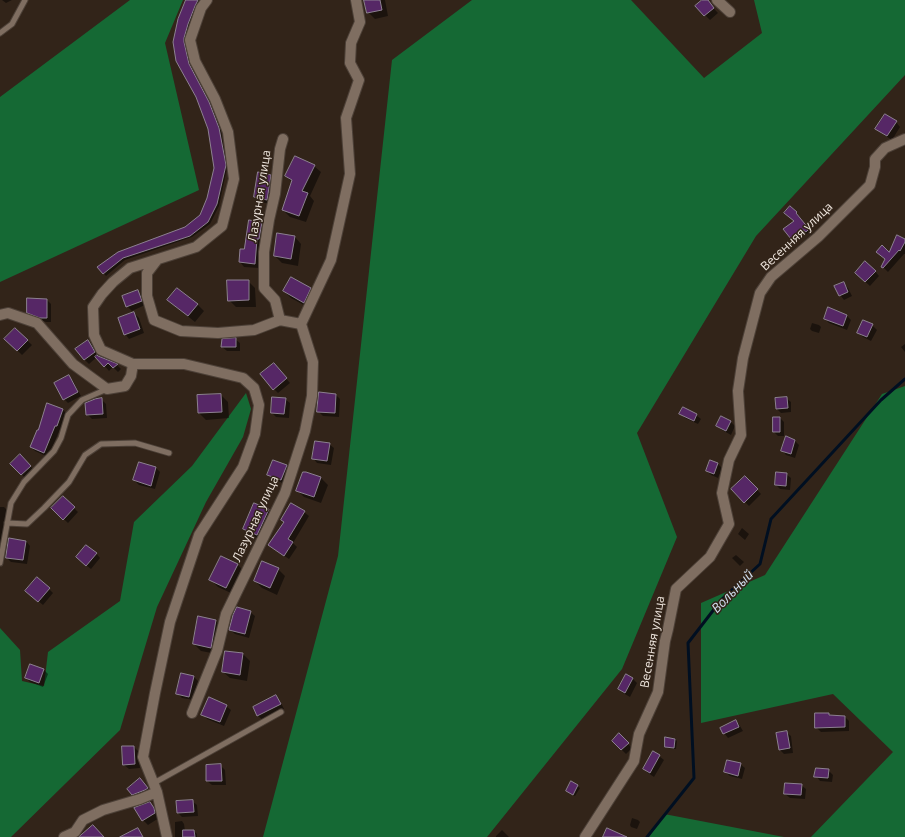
<!DOCTYPE html>
<meta charset="utf-8">
<style>
body{margin:0}
canvas{display:block;background:#322419}
</style>
<canvas width="905" height="837"></canvas>
<script>
const ctx = document.querySelector('canvas').getContext('2d');
ctx.lineJoin = 'round';
function paint(path, color) { ctx.fillStyle = color; ctx.fill(path, 'evenodd'); }
function trace(path, color, width, dash) { ctx.strokeStyle = color; ctx.lineWidth = width; ctx.lineCap = dash ? 'butt' : 'round'; ctx.setLineDash(dash || []); ctx.stroke(path); }
function write(font, color, halo, rows, align = 'center') {
  ctx.font = font + ' "Open Sans",sans-serif'; ctx.lineWidth = 3; ctx.setLineDash([]); ctx.textBaseline = 'middle'; ctx.strokeStyle = halo; ctx.fillStyle = color; for (const [text, x, y, turn = 0] of rows) {
    ctx.save(); ctx.translate(x, y); ctx.rotate((+turn || 0) * Math.PI / 180); ctx.textAlign = isNaN(turn) ? turn : align; if (halo) ctx.strokeText(text, 0, 0); ctx.fillText(text, 0, 0); ctx.restore();
  }
}
paint(new Path2D(`
 M130,0H183L165,43L199,190L0,282V97Z
 M472,0H631L704,78L762,33L754,0H905V75L756,236L637,433L677,537L622,669L487,837H263L338,556L392,60Z
 M905,386V837H811L893,752L833,694L701,723V603L765,575L882,394Z
 M246,393L251,409L243,437L206,502L157,607L120,730L11,837H0V628L20,650L22,681L44,686L48,652L120,601L134,522L192,466Z
 M664,814L784,837H649Z`), '#156934');
paint(new Path2D(`
 M2,0H12L6,3Z
 M188,0H201L185,41V44L191,67L211,105L221,131L227,168L219,206L210,224L192,237L125,260L106,276L98,267L185,228L200,216L208,199L215,168L209,129L197,97L177,60Z
 M365,0H385L388,16L375,19L368,12Z
 M703,0H706L718,13L710,20L696,6Z
 M896,122L900,127L892,140L881,133L877,128Z
 M314,166L321,172L310,196L314,201L306,222L290,217L283,210L292,182L286,176Z
 M270,176L275,180L271,204L259,202L255,197Z
 M790,208L800,217L799,218L812,234L810,235L808,233L796,242L792,238L795,222Z
 M262,223L266,227L259,268L244,267L240,262L241,250L245,251Z
 M295,237L301,244L298,266L282,263L275,256Z
 M905,241V254H904L888,272L882,266L889,253Z
 M875,271L879,276L870,286L860,277Z
 M248,281L255,288L256,307H236L229,300Z
 M843,283L848,288L852,296L844,300L840,295Z
 M310,289L317,296L311,309L291,298L284,291Z
 M137,291L142,296L145,305L132,311L127,306Z
 M47,300L51,304V322H46L32,317L28,312Z
 M169,300L197,304L204,311L195,322L176,307Z
 M134,313L139,318L144,333L129,339L125,334Z
 M847,316L851,320L847,330L829,323L825,319Z
 M812,323L819,325L821,327L819,333L812,331L810,329Z
 M872,325L877,330L871,341L863,337L858,333Z
 M15,329L32,345L22,355L6,339Z
 M235,339L240,343V351H227L222,347Z
 M88,341L92,345L98,357L117,365L121,369L118,372L113,367L109,371L97,357L89,364L84,359Z
 M905,344V352L901,347Z
 M278,369L290,383L278,393L274,389Z
 M69,377L73,381L81,396L68,403L64,399Z
 M221,395L228,402L229,418L206,420L199,413Z
 M336,395L340,399L339,417L323,416L318,411Z
 M786,398L791,402V412L781,413L777,409Z
 M101,399L106,404L107,418L92,419L87,414Z
 M285,399L290,403L289,418L276,417L272,413Z
 M63,410L67,414L61,430L60,429L48,457L35,451L31,447Z
 M681,414L696,415L701,419L698,424L685,418Z
 M721,417L731,422L735,426L731,435L722,430L717,426Z
 M780,418L784,422V436H778L774,432Z
 M786,438L795,441L799,445L795,458L786,455L782,450Z
 M329,444L334,448L331,465L317,463L313,458Z
 M20,456L35,471L26,479L12,464Z
 M718,464L722,468L718,478L711,475L707,471Z
 M287,466L291,470L285,484L273,479L269,475Z
 M156,468L160,472L155,489L139,485L134,480Z
 M306,473L321,478L328,485L321,503L304,497L297,490Z
 M786,474L791,478L790,490L780,489L776,485Z
 M745,477L761,494L749,506L732,489Z
 M63,497L78,512L68,523L52,508Z
 M0,507H4L10,513L8,537L3,562H2L0,563Z
 M268,510L275,517L264,541L251,536L244,529Z
 M304,512L309,516L293,543L297,547L289,559L274,549L269,545L284,522Z
 M742,528L749,534L745,540L738,534Z
 M26,541L30,546L27,564L11,562L6,557Z
 M96,553L100,558L91,569L82,562Z
 M736,555L744,562L740,566L732,558Z
 M237,564L244,571L233,594L218,587L211,580Z
 M278,569L285,576L277,595L262,588L255,581Z
 M49,589L53,593L43,605L31,595Z
 M250,612L255,616L249,638L235,634L230,630Z
 M216,621L222,628L217,654L201,651L194,644Z
 M226,652L243,654L250,661L247,681L230,678L223,672Z
 M44,670L48,674L43,687L30,682L26,678Z
 M626,676L633,679L637,683L630,697L623,693L619,689Z
 M194,677L198,681L193,700L182,698L177,693Z
 M276,696L280,701L284,709L263,720L258,716L254,707Z
 M226,706L231,710L224,726L207,719L203,714Z
 M829,714L831,716L845,717L849,721V731L821,732L816,727Z
 M736,721L740,726L743,731L728,738L724,733Z
 M786,732L791,736L793,753L784,754L780,750Z
 M619,735L632,748L626,754L613,741Z
 M675,739L677,741L676,749L667,748L666,747Z
 M134,747L138,751L140,768L129,769L124,765Z
 M659,756L664,760L654,777L648,773L644,769Z
 M740,764L745,768L742,779L730,776L725,772Z
 M221,766L225,770L226,785H212L207,781Z
 M828,770L833,775L832,782L820,781L816,776Z
 M571,782L580,788L575,796L567,791Z
 M144,784L151,793L137,798L133,794Z
 M801,785L806,789L805,799L790,798L785,794Z
 M192,801L197,805L198,816L182,817L178,813Z
 M150,803L154,808L158,814L159,818L148,825L143,820L136,808Z
 M632,818L638,820L640,822L637,829L631,827L630,825Z
 M182,821L184,824L185,831H194L197,834V837H175V822Z
 M502,830L509,837H496V836Z`), '#0007');
trace(new Path2D(`
 M647,837L694,778L688,643L722,599L760,564L771,519L881,400L905,379`), '#000f21', 3);
const building = new Path2D(`
 M186,0H198L195,6L188,24L184,38V42L189,64L209,102L219,128L226,165L217,204L208,222L190,236L123,258L103,274L97,267L118,252L185,227L200,215L207,198L214,168L208,129L196,97L176,61L173,42L178,19Z
 M364,0H380L382,10L367,13Z
 M702,0H708L714,8L704,16L695,6Z
 M885,114L897,121L887,136L875,129Z
 M295,156L315,165L302,191L308,193L299,216L282,210L292,180L285,176Z
 M258,172L271,175L267,200L254,197Z
 M790,206L797,212L796,213L809,229L806,232L803,230L791,239L783,229L794,221L784,213Z
 M249,220L262,222L259,239H257L255,264L239,262L240,249H244Z
 M277,233L295,236L291,259L274,256Z
 M897,235L905,239V242L900,251L899,250L883,268L881,267L885,259L876,252L882,245L889,252Z
 M865,261L876,271L865,282L855,273Z
 M291,277L311,288L304,303L283,291Z
 M227,280H249V300L228,301Z
 M844,282L848,292L839,296L834,286Z
 M177,288L198,304L188,316L167,300Z
 M138,290L142,301L126,307L122,296Z
 M27,298L47,299V318H40L27,313Z
 M828,307L847,315L843,326L824,319Z
 M134,312L140,329L124,335L118,318Z
 M863,320L873,324L867,337L857,333Z
 M15,328L28,340L17,351L4,339Z
 M236,338V347H221L222,339Z
 M88,340L95,352L84,360L75,349Z
 M97,355L98,356L118,364L113,368L108,363L104,367L95,357Z
 M274,363L287,378L273,390L260,374Z
 M69,375L78,392L63,400L54,383Z
 M319,392L336,394L335,413L317,412Z
 M221,394L222,412L198,413L197,395Z
 M272,397L286,398L284,414L271,413Z
 M787,397L788,408L776,409L775,398Z
 M102,398L103,414L86,415L85,403L95,399Z
 M47,403L63,409L57,426H55L44,453L30,447L37,430H38Z
 M683,407L697,414L694,421L679,414Z
 M721,416L731,421L726,431L716,426Z
 M773,417H780V432H773Z
 M786,436L795,440L791,454L781,451Z
 M315,441L330,443L327,461L312,459Z
 M20,454L31,466L21,475L10,464Z
 M273,460L287,465L281,480L267,475Z
 M710,460L718,463L714,474L706,471Z
 M139,462L156,467L151,486L133,480Z
 M303,472H306L321,477L314,497L296,491Z
 M776,472L787,473L786,486L775,485Z
 M745,476L758,489L744,503L731,489Z
 M63,496L75,507L63,520L51,508Z
 M254,503L269,509L257,535L243,529Z
 M291,503L305,511L288,539L293,542L284,556L268,545L284,522L281,520Z
 M9,538L26,541L23,560L6,558Z
 M86,545L97,553L86,566L76,557Z
 M221,556L238,564L226,588L209,580Z
 M262,561L279,568L270,588L254,581Z
 M37,577L50,588L38,602L25,591Z
 M237,607L251,611L245,634L229,630L233,615Z
 M198,616L216,620L211,648L193,644Z
 M225,651L243,653L240,675L222,672Z
 M30,664L44,669L39,683L25,678Z
 M181,673L194,676L189,697L176,694Z
 M626,674L633,678L625,693L618,689Z
 M276,695L281,704L257,716L253,707Z
 M209,697L227,705L220,722L201,715Z
 M815,713H829V715L845,716V727L815,728Z
 M736,720L739,727L723,734L720,728Z
 M787,731L790,748L779,750L776,733Z
 M619,733L629,743L621,750L612,741Z
 M665,737L675,739L674,748L665,747Z
 M122,746H134L135,764L123,765Z
 M653,751L660,755L650,773L643,769Z
 M727,760L741,763L738,776L724,772Z
 M221,764L222,781H206V765Z
 M816,768L829,769L828,778L814,777Z
 M140,778L148,788L145,790L132,795L127,789Z
 M571,781L578,785L573,795L566,791Z
 M785,783L802,784L801,795L784,794Z
 M193,800L194,812L177,813L176,801Z
 M150,802L154,808L155,813L142,821L134,808Z
 M93,825L104,837H79Z
 M138,828L143,837H120Z
 M607,828L627,837H603Z
 M183,830H194L195,837H183Z`);
paint(building, '#562766');
trace(building, '#8c8090', 1);
const lane = new Path2D(`
 M0,33L12,24L25,0
 M7,523L27,524L44,508L69,482L85,455L101,444L135,443L169,453
 M0,563L11,503L24,482L54,451L61,438L68,415L82,400L107,389
 M154,783L281,712`);
const street = new Path2D(`
 M717,0L730,12
 M157,260L147,273V296L154,320L181,331L218,333L254,330L280,320
 M0,315L8,313L37,323L73,364L107,389L125,386L131,376L133,364L101,350L94,335L93,307L102,294L113,282L130,268L196,247L222,226L234,179L228,132L215,99L195,61L190,40L201,8L207,0
 M301,324L331,260L350,174L346,118L359,80L350,63L351,43L360,22L356,0
 M133,364H184L243,378L254,388L259,405L255,434L243,467L199,535L170,622L155,693L143,757L157,792L167,837
 M192,713L217,651L226,614L285,493L305,431L312,396L313,362L301,324L280,320L275,300L264,288V252L269,220L275,194L280,149L283,139
 M64,837L75,832L83,820L103,810L140,799L157,792
 M585,837L634,761L639,734L658,692L665,641L668,629L676,589L710,557L729,524L722,493L729,460L741,435L738,391L743,358L760,293L771,277L818,237L870,185L875,167V159L885,148L905,139`);
trace(lane, '#4d4138', 7);
trace(street, '#4d4138', 12);
trace(lane, '#7f6e61', 5);
trace(street, '#7f6e61', 10);
write('12px', '#efe6de', '#322419', [
 ["Лазурная улица",260,196,-81],
 ["Весенняя улица",797,237,-43],
 ["Лазурная улица",256,519,-65],
 ["Весенняя улица",653,642,-80]
]);
write('italic 13px', '#d2e1f2', '#322419', [
 ["Вольный",733,592,-46]
]);
</script>
